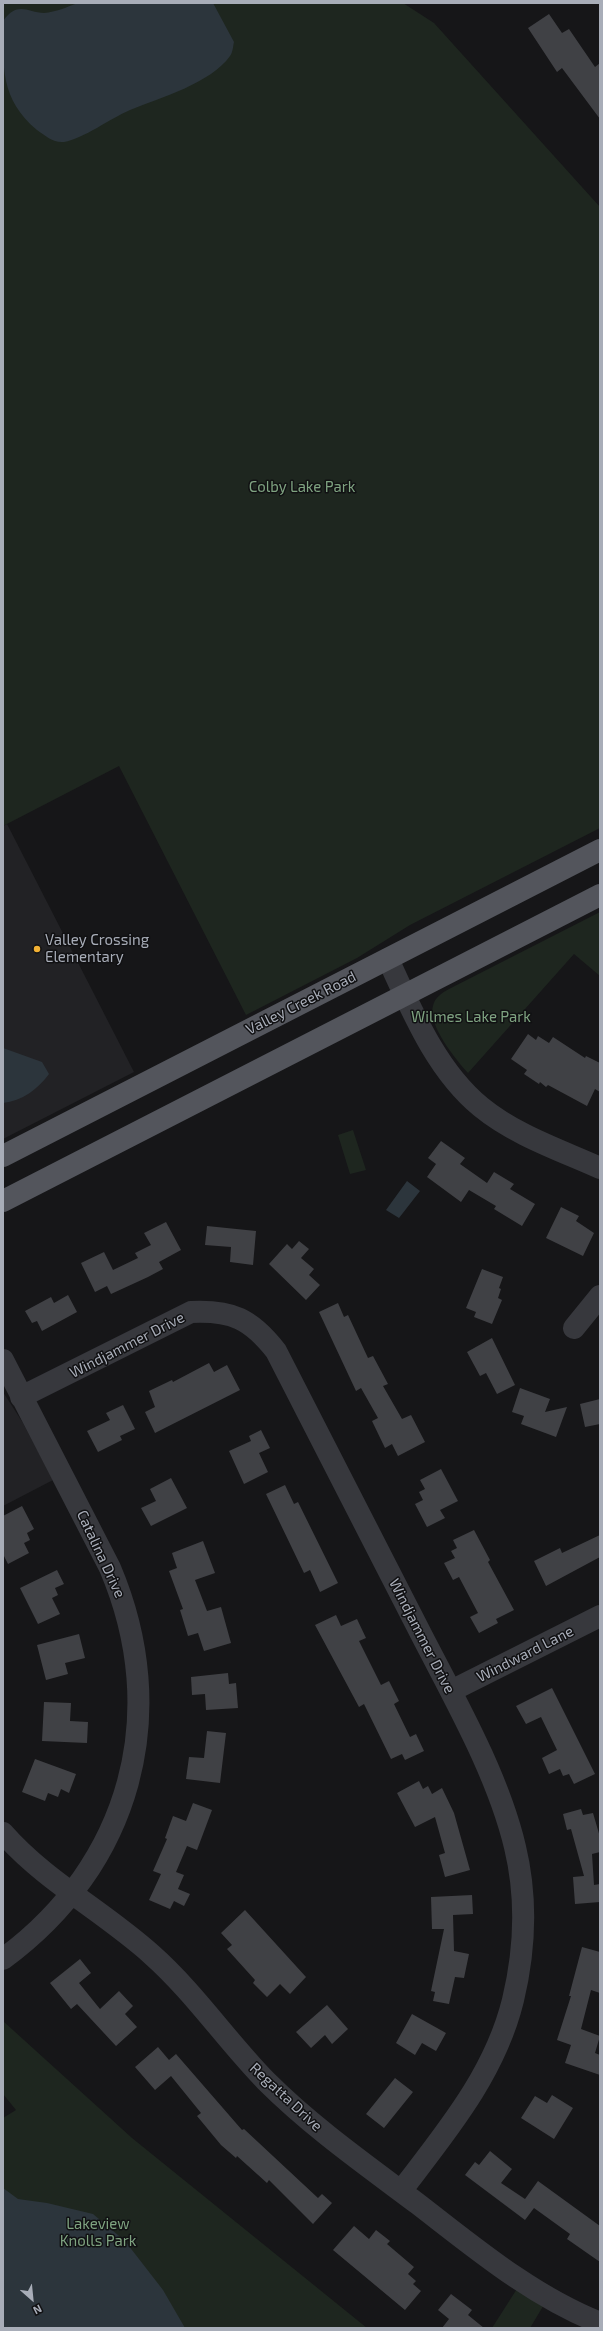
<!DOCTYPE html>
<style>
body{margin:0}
#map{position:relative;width:603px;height:2331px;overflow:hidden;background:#161618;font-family:"Exo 2",sans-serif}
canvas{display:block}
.frame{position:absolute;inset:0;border:4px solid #a8adb8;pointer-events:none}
.north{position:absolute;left:12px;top:2279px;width:40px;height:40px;-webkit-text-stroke:3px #111113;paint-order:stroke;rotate:153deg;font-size:11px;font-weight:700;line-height:16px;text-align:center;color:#a8adb8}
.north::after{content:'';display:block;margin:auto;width:14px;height:18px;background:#a8adb8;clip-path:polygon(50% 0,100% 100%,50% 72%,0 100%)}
</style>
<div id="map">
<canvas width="603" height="2331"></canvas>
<div class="frame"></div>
<div class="north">N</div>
</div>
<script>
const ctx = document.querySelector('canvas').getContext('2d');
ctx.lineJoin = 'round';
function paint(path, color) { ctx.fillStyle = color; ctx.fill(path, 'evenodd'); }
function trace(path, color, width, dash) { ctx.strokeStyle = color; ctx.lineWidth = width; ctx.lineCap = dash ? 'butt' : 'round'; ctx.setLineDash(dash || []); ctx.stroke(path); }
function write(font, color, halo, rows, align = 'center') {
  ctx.font = font + ' "Exo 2",sans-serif'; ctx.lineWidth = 3; ctx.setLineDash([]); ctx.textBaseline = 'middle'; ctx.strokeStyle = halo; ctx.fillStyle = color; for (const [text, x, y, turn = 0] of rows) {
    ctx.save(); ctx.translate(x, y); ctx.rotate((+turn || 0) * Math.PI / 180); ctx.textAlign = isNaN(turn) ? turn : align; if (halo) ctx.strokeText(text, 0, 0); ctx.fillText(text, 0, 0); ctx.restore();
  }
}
paint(new Path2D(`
 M7,824L134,1072L3,1139V826Z
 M3,1392L23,1423L53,1480L3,1506Z`), '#222225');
paint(new Path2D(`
 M3,3H403L434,23L600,207V828L410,925L357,958L246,1015L119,766L3,826Z
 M600,912V976L574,954L468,1073C456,1060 427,1024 433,1006C435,997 442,993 449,989Z
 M353,1130L366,1170L350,1174L338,1135Z
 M3,2021L132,2138L367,2328H3V2118L16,2110L3,2094Z
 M522,2281L548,2298L530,2328H492Z`), '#1e261f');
paint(new Path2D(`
 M78,3H213L234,42C233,46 233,52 230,56C211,83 160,98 130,110C111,118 83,139 64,142C53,143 46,136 37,130C0,99 3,67 3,21C18,0 28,13 44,13C56,12 67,7 78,3Z
 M3,1048L42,1062L49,1074C38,1089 22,1101 3,1103Z
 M407,1181L420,1191L399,1218L386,1210Z
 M3,2188L18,2199L47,2203L93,2214L125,2241L163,2290L185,2328H3Z`), '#2c353c');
paint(new Path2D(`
 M549,14L562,33L569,29L595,67L600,63V119L562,68L557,72L528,28Z
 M528,1034L536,1040L538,1036L549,1043L553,1037L585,1058L586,1056L600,1063V1092L595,1089L587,1106L548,1085L546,1087L540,1082L539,1084L524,1074L527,1070L511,1059Z
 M441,1141L465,1158L460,1164L487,1183L494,1172L514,1184L510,1189L535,1204L522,1226L494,1209L496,1206L469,1190L461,1202L427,1177L436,1164L428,1158Z
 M561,1207L579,1216L576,1221L594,1233L583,1256L546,1238Z
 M166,1222L181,1250L159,1262L163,1269L148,1277L111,1294L107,1286L95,1292L81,1263L104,1252L113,1270L138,1258L135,1253L151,1245L144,1233Z
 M207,1226L256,1231L253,1265L230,1262L231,1247L205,1245Z
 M299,1241L309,1249L301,1258L314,1269L309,1275L320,1285L306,1300L269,1264L287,1244L292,1249Z
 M482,1269L503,1277L499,1288L501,1289L498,1298L502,1300L492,1324L474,1317L476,1312L466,1308Z
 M68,1295L77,1312L42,1331L37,1321L32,1323L25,1311L51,1297L54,1303Z
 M338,1303L344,1317L348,1315L368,1358L373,1356L388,1384L383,1386L402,1419L411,1415L425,1442L398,1456L392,1444L385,1448L372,1421L378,1418L361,1388L356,1391L319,1312Z
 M492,1338L515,1385L497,1394L486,1373L480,1376L467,1352Z
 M209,1363L214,1372L227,1365L240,1390L155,1433L145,1412L155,1407L149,1391L172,1380L173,1382Z
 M520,1388L550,1399L545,1412L567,1407L556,1437L521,1424L524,1416L512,1412Z
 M600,1399V1424L585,1427L580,1404Z
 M123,1405L135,1429L120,1436L122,1440L98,1452L87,1431L110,1420L106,1413Z
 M261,1430L270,1448L259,1453L268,1472L244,1484L229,1451L251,1441L249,1436Z
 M441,1469L458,1501L440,1510L445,1518L427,1527L415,1504L423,1500L419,1492L425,1489L420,1480Z
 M171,1478L187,1508L151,1526L141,1508L156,1501L150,1489Z
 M285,1485L294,1504L298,1502L338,1583L320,1592L310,1570L304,1573L266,1494Z
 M22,1506L34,1529L27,1533L30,1540L24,1543L29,1553L8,1564L3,1554V1516Z
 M474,1530L490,1560L488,1562L514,1610L496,1619L498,1623L479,1633L470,1617L478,1613L459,1577L453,1580L444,1563L455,1558L451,1551L457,1548L453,1540Z
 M600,1535V1557L546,1586L534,1561L560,1548L562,1553Z
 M203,1541L215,1573L195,1580L207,1611L221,1607L231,1643L204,1651L198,1633L188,1636L180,1610L183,1609L169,1571L177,1568L172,1553Z
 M57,1570L64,1584L55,1588L58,1595L52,1598L60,1614L38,1624L20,1588Z
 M336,1615L341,1626L357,1619L366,1638L359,1641L381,1685L389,1681L399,1701L394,1704L410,1737L416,1734L424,1751L405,1760L402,1754L391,1759L364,1704L359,1707L315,1625Z
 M79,1634L85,1658L65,1663L68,1674L46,1680L37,1645Z
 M228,1673L229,1684L236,1683L238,1708L206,1710L205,1694L192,1695L191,1677Z
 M552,1688L595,1774L574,1784L569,1774L563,1776L560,1769L549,1774L542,1758L557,1750L541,1717L526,1724L516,1706Z
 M44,1702L71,1703L70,1721L88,1722L87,1743L42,1741Z
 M207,1731L226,1733L220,1783L186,1779L189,1757L204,1758Z
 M35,1759L76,1774L69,1793L61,1789L58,1797L48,1793L45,1801L22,1792Z
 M419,1781L423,1789L428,1786L432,1794L442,1788L454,1813L470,1870L445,1877L439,1855L445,1853L435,1817L415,1827L397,1793Z
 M193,1803L212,1810L197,1850L187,1846L176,1872L184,1875L178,1889L190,1894L184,1906L174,1901L170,1909L149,1900L161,1874L153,1871L167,1839L165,1838L173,1816L186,1821Z
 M581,1809L583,1815L593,1813L600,1837V1852L592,1854L594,1885L600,1884V1902L575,1904L573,1877L584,1876L571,1829L567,1830L563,1814Z
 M472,1895L473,1914L453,1915L454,1951L469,1954L464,1978L455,1977L449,2004L433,2001L435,1992L431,1991L444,1929H432L431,1897Z
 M245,1910L306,1977L290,1994L280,1984L267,1997L253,1983L255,1980L227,1949L232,1945L221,1933Z
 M582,1947L600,1952V1993L591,1990L581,2029L600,2036L595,2053L600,2055V2075L565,2063L571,2045L557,2040L571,1996H569Z
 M80,1959L91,1973L79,1983L100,2009L119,1991L133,2006L125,2014L137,2027L116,2046L77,2004L71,2009L50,1983Z
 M327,2005L348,2029L332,2044L325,2035L311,2048L296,2032Z
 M412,2014L446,2033L436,2051L422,2043L415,2055L396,2043Z
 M158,2047L169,2060L176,2054L242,2130L244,2129L318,2198L322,2194L332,2203L313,2224L269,2180L267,2183L237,2156L236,2158L221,2145L197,2116L201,2113L171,2076L155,2090L135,2067Z
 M395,2078L413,2092L384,2128L366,2114Z
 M552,2095L573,2108L554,2139L521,2118L535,2096L547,2103Z
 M490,2151L512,2169L501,2183L525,2199L538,2181L600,2226V2262L567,2239L570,2234L534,2208L525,2220L465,2175L475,2162L479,2165Z
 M354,2226L369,2239L376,2230L390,2241L387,2244L414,2267L408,2274L416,2281L413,2284L421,2291L405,2310L333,2250Z
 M451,2294L472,2310L468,2315L484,2328H442L449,2319L438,2310Z`), '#404145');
trace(new Path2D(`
 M388,959C412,1011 436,1070 481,1107C515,1135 560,1150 600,1168
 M574,1328L600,1296
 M3,1360L110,1568C172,1714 131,1865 3,1959
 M21,1397L191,1312C232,1310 251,1319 276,1351C325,1446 373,1540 421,1634C455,1700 498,1775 515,1847C527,1897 525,1950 513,2000C495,2074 446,2132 401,2191
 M451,1691L600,1616
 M3,1833C45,1881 103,1911 151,1954C194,1992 226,2040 266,2081C312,2127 366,2165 418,2204C475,2248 532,2296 600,2323`), '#37383d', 22);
trace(new Path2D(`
 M3,1156L600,850
 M3,1201L600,895`), '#53555c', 22);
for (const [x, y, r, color] of [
 [37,949,4,"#f2b134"]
]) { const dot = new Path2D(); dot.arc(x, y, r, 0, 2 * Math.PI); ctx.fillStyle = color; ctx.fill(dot); trace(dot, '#111113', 1.5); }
write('15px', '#7fa381', '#111113', [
 ["Colby Lake Park",302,487],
 ["Wilmes Lake Park",471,1017],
 ["Lakeview",98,2224],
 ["Knolls Park",98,2241]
]);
write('15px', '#a8adb8', '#111113', [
 ["Valley Crossing",45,940],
 ["Elementary",45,957]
], 'left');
write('15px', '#a8adb8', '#111113', [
 ["Valley Creek Road",301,1003,-27],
 ["Windjammer Drive",127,1345,-27],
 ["Catalina Drive",101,1554,65],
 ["Windjammer Drive",422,1636,63],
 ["Windward Lane",525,1654,-27],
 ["Regatta Drive",286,2097,43]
]);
</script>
